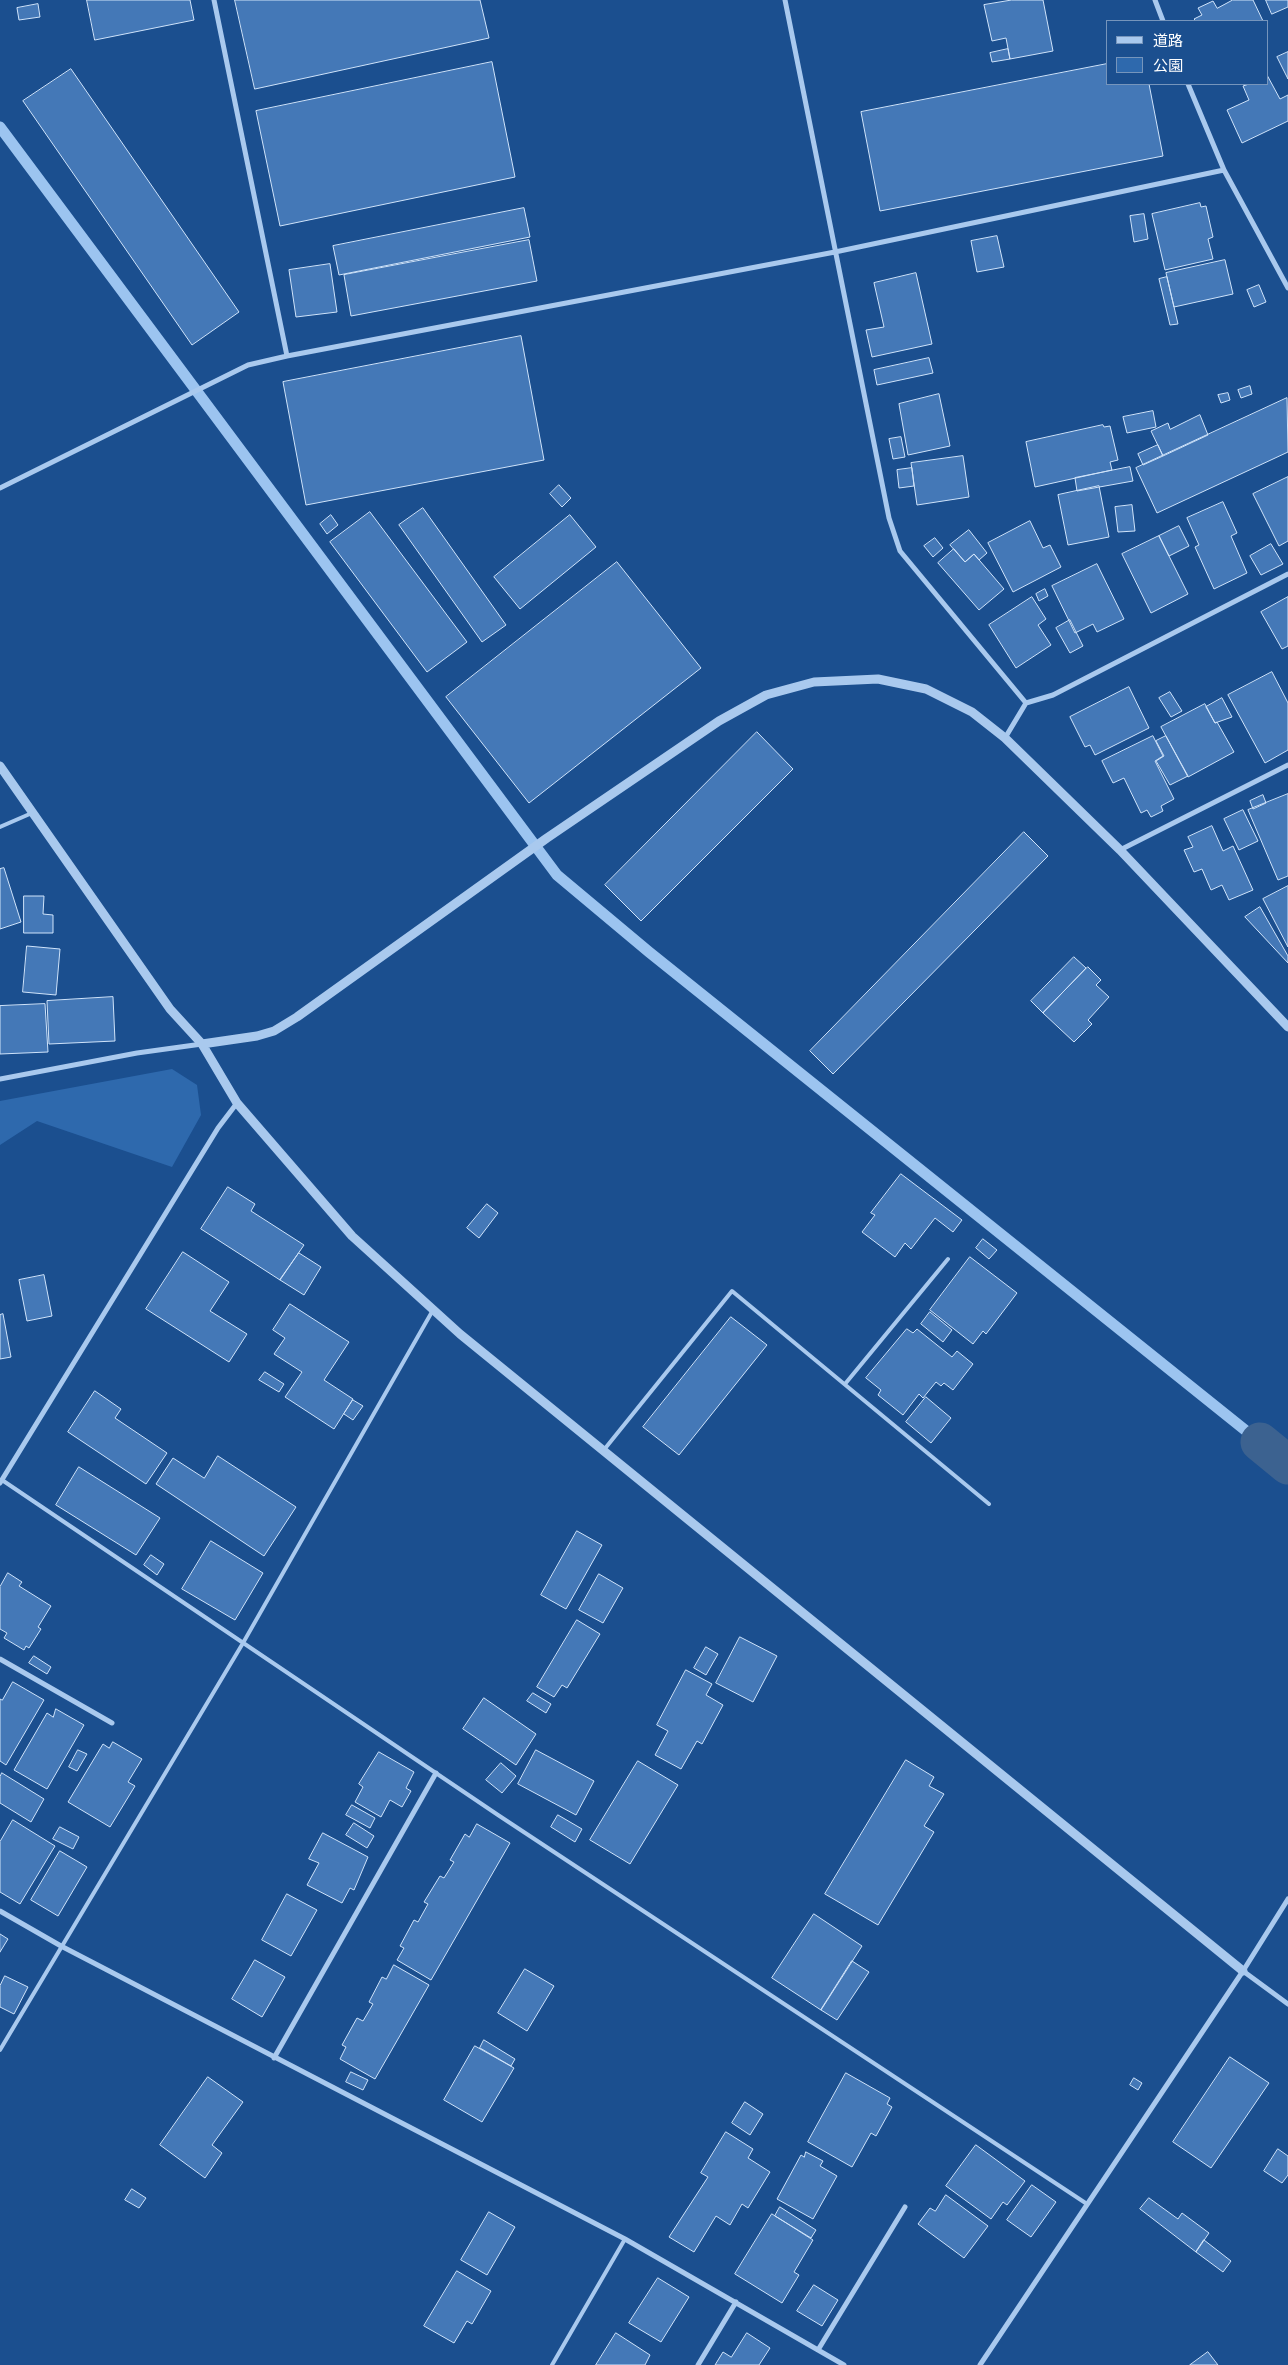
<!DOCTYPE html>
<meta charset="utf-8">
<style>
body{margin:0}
#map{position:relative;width:1288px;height:2365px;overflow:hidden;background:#1b4f8f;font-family:"Work Sans","Noto Sans JP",sans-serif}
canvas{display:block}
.legend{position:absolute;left:1106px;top:20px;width:162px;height:65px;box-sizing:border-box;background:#1b4f8f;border:1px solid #7695bc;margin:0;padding:6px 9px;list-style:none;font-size:15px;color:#fff}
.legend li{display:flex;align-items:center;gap:10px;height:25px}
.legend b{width:25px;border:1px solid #7695bc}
</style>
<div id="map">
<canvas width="1288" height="2365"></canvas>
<ul class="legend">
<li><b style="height:6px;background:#a9c9ee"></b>道路</li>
<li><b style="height:14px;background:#2e69ad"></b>公園</li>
</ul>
</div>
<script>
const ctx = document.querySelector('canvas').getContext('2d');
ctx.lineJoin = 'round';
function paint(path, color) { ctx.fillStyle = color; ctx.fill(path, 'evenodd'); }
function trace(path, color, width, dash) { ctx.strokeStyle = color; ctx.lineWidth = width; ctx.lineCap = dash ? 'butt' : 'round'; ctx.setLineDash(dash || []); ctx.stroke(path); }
paint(new Path2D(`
 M172,1069L197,1085L201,1115L172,1167L37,1121L0,1145V1101Z`), '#2e69ad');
trace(new Path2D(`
 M0,127L557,875L649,952L1260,1442`), '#9cc4f0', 11);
trace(new Path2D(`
 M1260,1442L1288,1465`), '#3c6290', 39);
const building = new Path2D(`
 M87,0H190L194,20L95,40Z
 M235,0H480L489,38L255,89Z
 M1012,0H1043L1053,51L1010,59L1006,38L992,41L984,5Z
 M1233,0H1253L1263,21H1196L1194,19L1202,15L1198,8L1213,1L1217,8Z
 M1266,0H1288V7L1272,14Z
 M38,4L40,17L19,20L17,8Z
 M1008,49L1010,59L992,62L990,53Z
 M1288,52V79L1277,57Z
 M492,62L515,177L280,226L256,111Z
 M1107,64V84H1149L1163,156L880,211L861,112Z
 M71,69L239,312L192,345L23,101Z
 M1267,75L1280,99L1288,95V121L1242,143L1227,110L1249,100L1243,86L1249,84H1267Z
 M1200,203L1201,207L1206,206L1213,237L1208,239L1213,259L1165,270L1152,214Z
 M524,208L530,237L339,275L333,246Z
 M1144,214L1148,239L1134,242L1130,216Z
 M997,236L1004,267L977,272L971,241Z
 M529,240L537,281L351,316L344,275Z
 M1225,260L1233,294L1174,307L1166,273Z
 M330,264L337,312L296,317L289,270Z
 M916,273L932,344L872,357L866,330L884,327L874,283Z
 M1167,277L1178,324L1170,325L1159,279Z
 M1259,285L1266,302L1254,307L1247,290Z
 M521,336L544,460L306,505L283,382Z
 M929,358L933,373L877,385L874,370Z
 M1250,386L1252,394L1241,398L1238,390Z
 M1228,393L1230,400L1221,403L1218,395Z
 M939,394L950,446L908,455L899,404Z
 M1287,398L1288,452L1157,513L1136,468Z
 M1153,411L1156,427L1127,433L1123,417Z
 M1200,415L1208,435L1163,456L1151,431L1168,423L1170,429Z
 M1103,425L1104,427L1110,426L1118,460L1110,462L1112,470L1035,487L1026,442Z
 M901,437L905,457L893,459L889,439Z
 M1158,445L1163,456L1143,465L1138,454Z
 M963,456L969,497L917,505L911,463Z
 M1130,467L1133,481L1077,491L1075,478Z
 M912,468L914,486L899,488L897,470Z
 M1288,477V541L1279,546L1253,494Z
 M559,485L571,498L562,507L550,494Z
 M1099,486L1109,537L1068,545L1058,495Z
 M1223,502L1237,533L1231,536L1247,573L1214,589L1195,547L1199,545L1187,518Z
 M1132,505L1135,531L1118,532L1115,507Z
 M423,508L506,625L482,642L399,525Z
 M370,512L467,642L427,672L330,542Z
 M331,515L338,525L327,534L320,524Z
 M570,515L596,547L520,609L494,577Z
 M1030,521L1043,548L1050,545L1061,567L1013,592L988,543Z
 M1179,526L1189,546L1169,556L1159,536Z
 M969,530L987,553L979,560L974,554L965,562L950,545Z
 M1159,536L1188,594L1151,613L1122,554Z
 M935,538L943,548L933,557L924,546Z
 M1271,544L1283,564L1261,575L1250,556Z
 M954,549L965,562L974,554L1004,589L979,610L938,563Z
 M617,562L701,668L529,803L446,697Z
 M1097,564L1124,619L1097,632L1093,624L1075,633L1052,586Z
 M1045,589L1048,596L1039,601L1036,594Z
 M1032,597L1046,619L1038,625L1051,645L1016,668L989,625Z
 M1288,597V646L1282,649L1261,612Z
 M1070,620L1083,646L1070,653L1056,628Z
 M1272,672L1288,703V750L1265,763L1228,695Z
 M1129,687L1149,728L1095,755L1090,745L1085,747L1070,717Z
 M1170,692L1182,711L1171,717L1159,698Z
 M1222,698L1232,717L1215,723L1206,707Z
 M1205,704L1215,723L1217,722L1234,752L1188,777L1161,727Z
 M757,732L793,769L641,921L605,885Z
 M1153,736L1163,756L1155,761L1174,799L1161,806L1163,811L1151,817L1147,810L1141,813L1124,778L1113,783L1102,761Z
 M1166,736L1188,776L1170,785L1156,761L1164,756L1156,741Z
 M1288,794V876L1278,880L1248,810Z
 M1263,795L1266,803L1253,809L1250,801Z
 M1243,810L1258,841L1239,850L1224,819Z
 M1212,826L1223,851L1233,846L1253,890L1229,900L1222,885L1211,890L1202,869L1194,872L1184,850L1193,847L1188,837Z
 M1024,832L1048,856L833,1074L810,1051Z
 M4,868L21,922L0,929V869Z
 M1288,886V947L1263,899Z
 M24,896H44L43,914L53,915V933H24Z
 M1260,907L1288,956V963L1245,917Z
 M27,946L60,949L56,995L23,992Z
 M1074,957L1086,968L1043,1013L1031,1001Z
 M1088,967L1101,980L1096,985L1109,997L1088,1020L1092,1024L1074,1042L1043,1013Z
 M113,997L115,1041L49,1044L47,1001Z
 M45,1004L48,1052L0,1054V1006Z
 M901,1174L962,1220L953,1232L935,1218L911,1249L905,1243L895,1257L862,1232L875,1215L871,1213Z
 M228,1187L255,1204L251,1211L304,1245L280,1280L201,1229Z
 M487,1204L498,1213L479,1238L467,1228Z
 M983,1239L997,1250L989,1259L976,1248Z
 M183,1252L229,1282L210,1311L247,1334L229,1362L146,1309Z
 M299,1253L321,1267L304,1295L280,1280Z
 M970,1257L1017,1293L986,1334L983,1331L973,1344L930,1310Z
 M44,1275L52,1316L27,1321L19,1280Z
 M290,1304L349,1342L324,1380L353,1399L334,1429L285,1397L302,1372L274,1354L285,1338L273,1330Z
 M930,1312L952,1330L943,1342L921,1324Z
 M3,1314L11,1357L0,1359V1315Z
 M731,1317L767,1345L679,1455L643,1427Z
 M907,1329L913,1333L917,1329L952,1357L957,1351L973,1364L953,1390L944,1383L941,1386L936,1382L923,1398L919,1394L903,1415L878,1395L881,1390L866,1378Z
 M265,1372L284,1384L279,1392L259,1380Z
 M95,1391L121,1409L115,1418L167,1453L146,1484L68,1432Z
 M926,1397L951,1418L931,1443L906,1422Z
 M353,1400L363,1406L353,1420L344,1414Z
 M218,1456L296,1507L264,1556L156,1484L173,1458L204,1478Z
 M79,1467L160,1518L136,1555L56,1505Z
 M577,1531L602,1545L566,1609L541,1595Z
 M211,1541L263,1573L235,1620L182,1589Z
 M151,1555L164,1564L157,1575L144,1565Z
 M8,1573L22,1582L19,1586L51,1606L38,1627L41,1629L29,1648L26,1646L24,1650L4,1638L7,1633L0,1629V1587Z
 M599,1574L623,1588L603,1623L579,1610Z
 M577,1620L600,1634L567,1688L562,1685L554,1697L537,1687Z
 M740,1637L777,1656L753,1702L716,1683Z
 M706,1647L718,1654L706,1675L694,1668Z
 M34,1656L51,1667L47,1674L29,1663Z
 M686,1670L712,1684L706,1695L723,1705L702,1744L697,1741L681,1769L655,1755L668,1731L657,1725Z
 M13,1682L44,1700L6,1765L0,1761V1699L2,1700Z
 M533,1693L551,1704L546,1713L527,1701Z
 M484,1698L536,1734L516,1765L463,1729Z
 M56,1709L84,1725L47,1789L14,1770L47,1713L53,1717Z
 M113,1742L142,1759L128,1782L135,1786L110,1827L68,1802L103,1744L109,1748Z
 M78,1750L87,1754L77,1771L69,1767Z
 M536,1750L594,1781L576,1815L518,1784Z
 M379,1752L414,1772L406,1788L411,1791L402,1807L390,1800L381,1817L355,1802L363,1787L359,1784Z
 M906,1760L934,1777L929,1786L944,1794L924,1826L934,1832L878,1925L825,1894Z
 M638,1761L678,1785L630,1864L590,1840Z
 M501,1763L516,1776L502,1793L486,1780Z
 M2,1773L44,1799L31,1822L0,1803V1777Z
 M352,1805L375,1818L370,1828L346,1815Z
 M558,1815L582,1829L575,1842L551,1827Z
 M13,1820L55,1846L20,1904L0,1892V1842Z
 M354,1823L374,1836L367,1848L346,1835Z
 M477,1824L510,1843L431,1980L397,1960L404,1948L400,1946L414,1920L418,1922L428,1904L424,1902L440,1876L444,1878L454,1862L450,1860L465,1834L469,1837Z
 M60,1827L79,1837L73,1849L53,1839Z
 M323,1833L368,1857L354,1890L350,1888L342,1903L307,1885L319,1863L309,1859Z
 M60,1851L87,1867L58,1916L31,1900Z
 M287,1894L317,1910L291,1956L262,1940Z
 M814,1914L862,1946L821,2010L772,1978Z
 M0,1934L8,1939L0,1952Z
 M255,1960L285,1977L262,2017L232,1999Z
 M852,1961L869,1972L837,2020L821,2010Z
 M394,1965L429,1985L375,2079L340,2059L346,2047L342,2045L357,2018L363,2021L373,2004L369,2002L382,1977L386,1979Z
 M525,1969L554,1986L527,2031L498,2013Z
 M5,1976L28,1987L14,2014L0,2007V1986Z
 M484,2040L515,2059L511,2066L480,2048Z
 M475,2046L514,2068L482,2122L444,2100Z
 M1230,2057L1269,2083L1211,2168L1173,2142Z
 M351,2072L368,2080L363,2090L346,2082Z
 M846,2073L890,2098L887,2104L892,2107L876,2136L871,2133L852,2167L808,2142Z
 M208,2077L243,2102L212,2145L222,2153L205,2178L160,2145Z
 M1134,2078L1142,2083L1138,2090L1130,2085Z
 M745,2102L763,2114L750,2135L732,2123Z
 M726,2132L753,2149L748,2158L770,2172L748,2208L742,2204L730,2225L716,2216L694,2252L669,2237L708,2177L701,2173Z
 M976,2145L1025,2181L1007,2205L1003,2202L991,2219L946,2186Z
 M1278,2149L1288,2156V2175L1282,2183L1264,2171Z
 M806,2152L823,2161L820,2166L837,2176L813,2219L777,2199L801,2155L804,2157Z
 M1032,2185L1056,2202L1031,2237L1007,2220Z
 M132,2189L146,2198L139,2208L125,2200Z
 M946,2195L988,2226L964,2258L918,2224L930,2208L935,2211Z
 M1149,2198L1178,2219L1182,2213L1209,2233L1196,2252L1140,2209Z
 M780,2207L816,2230L811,2238L775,2216Z
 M489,2212L515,2227L487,2275L461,2260Z
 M772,2214L813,2240L794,2272L799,2275L782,2303L735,2274Z
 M1204,2240L1231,2261L1223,2272L1196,2252Z
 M457,2271L491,2291L472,2324L467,2321L454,2343L424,2326Z
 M658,2278L689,2297L661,2342L629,2323Z
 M814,2285L838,2300L822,2326L797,2311Z
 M616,2333L650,2355L645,2365H596Z
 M747,2333L770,2348L759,2365H715L723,2352L731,2357Z
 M1208,2352L1218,2365H1190Z`);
paint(building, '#4478b7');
trace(building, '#cfe3fa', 1);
trace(new Path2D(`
 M0,827L32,813
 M845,1384L948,1259
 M603,1451L732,1291L989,1504
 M2,1480L498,1815L1087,2204
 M0,2050L243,1643L433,1310
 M552,2365L625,2239`), '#a9c9ee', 4);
trace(new Path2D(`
 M214,0L287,356
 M785,0L889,518L900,551L1026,703
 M1155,0L1163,21
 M1188,84L1224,170L1288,288
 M0,488L248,365L287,356L835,252L1224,170
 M1005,738L1026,703L1053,695L1288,574
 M1120,850L1288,765
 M0,1079L137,1053L202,1044
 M0,1483L218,1128L237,1103
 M0,1659L112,1723
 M0,1911L61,1946L625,2239L844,2365
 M1243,1971L1288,2004
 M274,2058L436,1773
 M818,2350L905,2207
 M698,2365L736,2302
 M980,2365L1243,1971L1288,1899`), '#a9c9ee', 5);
trace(new Path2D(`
 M0,766L170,1009L202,1044L237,1103L352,1236L460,1334L1243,1971
 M202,1044L257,1036L274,1031L297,1017L547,838L719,721L766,695L814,682L878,679L926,689L972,712L1005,738L1120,850L1288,1027`), '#a9c9ee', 9);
</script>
